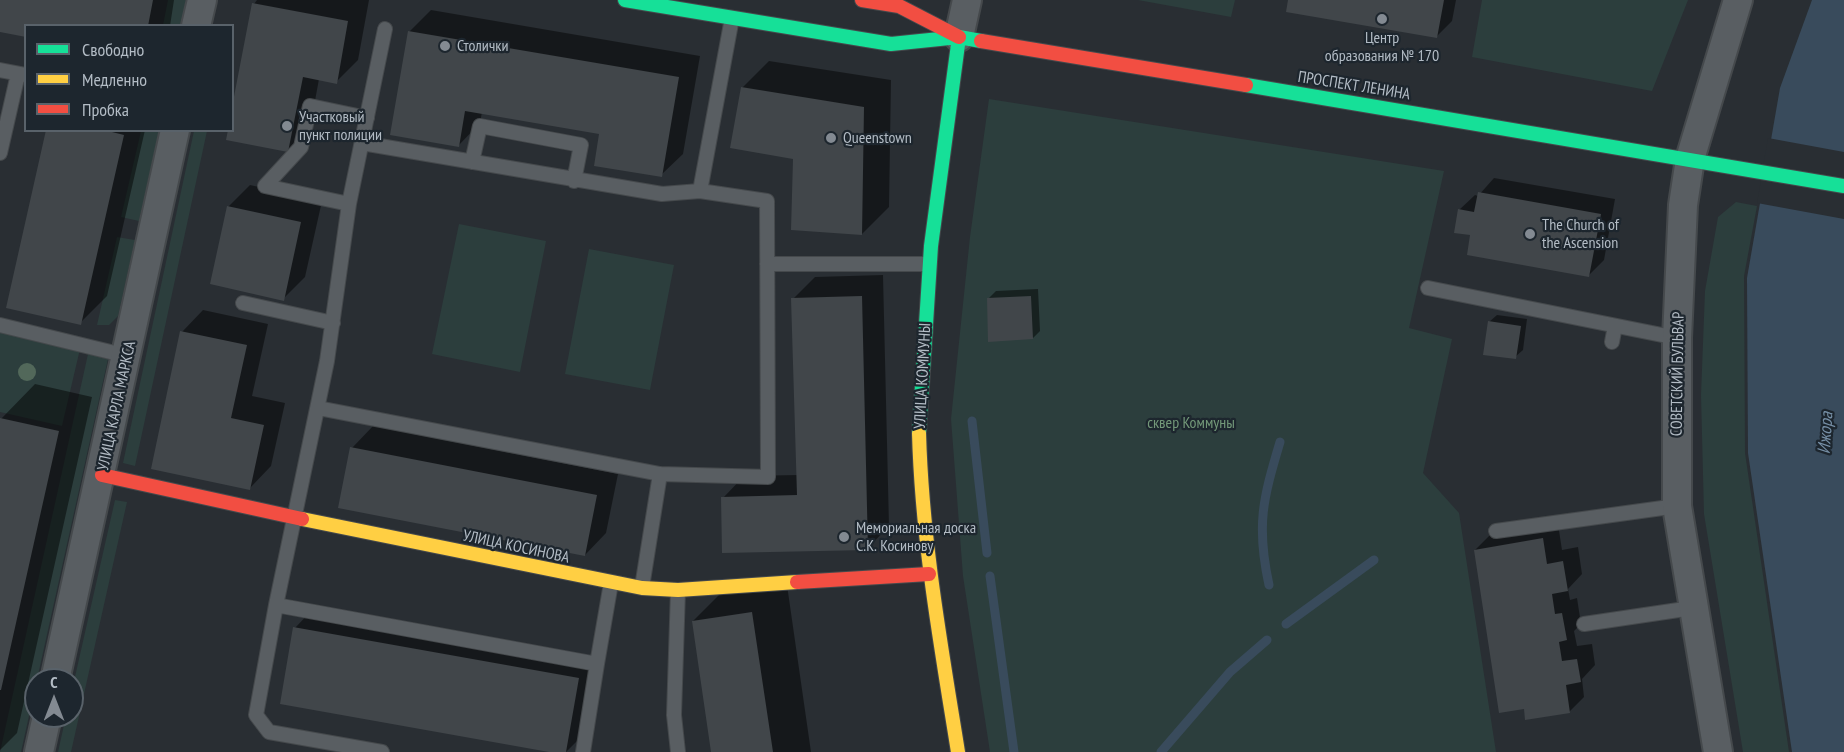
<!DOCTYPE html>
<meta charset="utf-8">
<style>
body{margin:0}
#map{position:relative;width:1844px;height:752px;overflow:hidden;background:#292e33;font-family:"PT Sans Narrow",sans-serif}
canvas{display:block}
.legend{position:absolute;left:24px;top:24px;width:210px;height:108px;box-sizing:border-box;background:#1d262e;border:2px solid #59626a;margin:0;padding:8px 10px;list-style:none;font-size:18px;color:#b3bcc5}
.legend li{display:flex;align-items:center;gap:12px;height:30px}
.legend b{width:30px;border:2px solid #59626a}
.north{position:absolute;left:24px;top:668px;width:60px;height:60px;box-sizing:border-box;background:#1d262e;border:2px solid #59626a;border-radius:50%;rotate:0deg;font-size:16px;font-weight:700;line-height:24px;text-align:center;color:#b3bcc5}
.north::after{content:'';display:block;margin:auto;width:21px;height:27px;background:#838a92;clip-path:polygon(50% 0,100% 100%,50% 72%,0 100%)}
</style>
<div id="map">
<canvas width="1844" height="752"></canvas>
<ul class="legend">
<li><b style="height:8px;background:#16e098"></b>Свободно</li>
<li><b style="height:8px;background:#ffcf43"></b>Медленно</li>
<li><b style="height:8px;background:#f24e42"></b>Пробка</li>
</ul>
<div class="north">С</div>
</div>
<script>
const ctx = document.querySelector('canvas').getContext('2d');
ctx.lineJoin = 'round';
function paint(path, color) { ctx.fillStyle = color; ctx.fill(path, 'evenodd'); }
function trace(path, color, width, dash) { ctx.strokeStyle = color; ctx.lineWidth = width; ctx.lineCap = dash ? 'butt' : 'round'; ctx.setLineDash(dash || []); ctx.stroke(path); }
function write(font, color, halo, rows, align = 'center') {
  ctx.font = font + ' "PT Sans Narrow",sans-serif'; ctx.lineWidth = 4.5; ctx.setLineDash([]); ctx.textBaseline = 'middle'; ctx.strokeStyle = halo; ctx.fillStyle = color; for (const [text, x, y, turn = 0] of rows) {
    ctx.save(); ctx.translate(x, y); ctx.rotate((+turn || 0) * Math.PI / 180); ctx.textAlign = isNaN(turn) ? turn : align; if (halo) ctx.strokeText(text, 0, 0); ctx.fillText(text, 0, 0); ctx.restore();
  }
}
paint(new Path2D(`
 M168,0H186L181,25H163Z
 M1138,0H1235L1231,17Z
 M1482,0H1688L1652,91L1472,57Z
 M989,99L1444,171L1409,328L1452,339L1423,473L1459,513L1496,752H990L963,576L951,419L970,237Z
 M141,131H159L139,221L121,217Z
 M194,131H207L135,466L123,463Z
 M1736,202L1757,206L1744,276L1745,453L1789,752H1743L1704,514L1701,395L1705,291L1718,217Z
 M459,224L546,241L520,372L432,354Z
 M117,237L135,240L118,316L109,325H97Z
 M589,249L674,265L650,390L565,374Z
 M0,331L80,349L62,426L0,412Z
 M88,354L108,359L21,752H0Z
 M115,500L127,502L71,752H58L66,716H72V690Z`), '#2c3e3d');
paint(new Path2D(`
 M1812,0H1844V752H1792L1748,453L1747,278L1780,88Z`), '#394b5c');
paint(new Path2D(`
 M1768,138L1844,152V219L1757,203Z`), '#292e33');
paint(new Path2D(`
 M0,0H174L170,26H26L0,30Z
 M257,0H369L358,60L336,82L319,79L310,128L288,150L232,130L254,4Z
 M1289,0H1456L1452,21L1437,36Z
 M431,10L700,56L683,154L661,175L601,132L482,112L480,123L459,145L409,32Z
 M769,61L891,80L889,207L862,234L794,158L742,88Z
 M48,130H145L107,296L80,323Z
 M1494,178L1615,199L1604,260L1589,275L1472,234L1459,210L1475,195L1478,196Z
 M250,185L322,201L305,277L283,299L228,207Z
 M883,275L889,526L868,548L723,498L744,476L798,475L793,299L815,277Z
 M1038,289L1040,331L1033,338L988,299L996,291Z
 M203,310L268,324L252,396L285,403L271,466L250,488L182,332Z
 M1497,315L1527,319L1523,350L1515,357L1489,322Z
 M35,384L92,397L17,733L0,750V423L1,419Z
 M373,426L618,474L606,533L585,555L352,448Z
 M1558,524L1562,550L1578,547L1582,574L1568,589L1570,600L1577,598L1581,624L1574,631L1577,646L1592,644L1595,665L1582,679L1584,697L1569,712L1525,707L1475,550L1490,535Z
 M786,578L811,752H713L693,621L727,587Z
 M310,612L593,663L580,738L566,752H557L295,628Z`), '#0007');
trace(new Path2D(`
 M972,421L987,553
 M990,576L1014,752
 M1269,585C1256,525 1263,499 1280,442
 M1286,624L1374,560
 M1161,752L1230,672L1267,640`), '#394b5c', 9);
paint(new Path2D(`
 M0,0H153L148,26H26V37L0,32Z
 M1288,0H1444L1437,38L1286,12Z
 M252,3L348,21L337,84L303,77L288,152L226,140L228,130H232V107Z
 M408,31L679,77L662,177L594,166L599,134L465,111L459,147L390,135Z
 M741,87L864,107L862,235L791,230L793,159L730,148Z
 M46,130H104L124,135L81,325L6,308Z
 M1478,192L1601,214L1589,277L1467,255L1470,235L1454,233L1458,209L1474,212Z
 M227,206L301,222L284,301L210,284Z
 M862,296L868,550L722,553L721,497L797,495L791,298Z
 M1031,296L1033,339L988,342L987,298Z
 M1488,321L1521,326L1516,359L1483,355Z
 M180,331L247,345L231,418L264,425L250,490L151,469Z
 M0,418L59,431L1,690H0Z
 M350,447L597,495L585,556L338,508Z
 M1543,538L1547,564L1563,561L1568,591L1552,594L1555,614L1562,613L1567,640L1559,642L1562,661L1577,659L1581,682L1566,685L1570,713L1525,720L1524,709L1499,713L1474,550Z
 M752,612L773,752H711L692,621Z
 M293,627L579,678L566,752H549L280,704Z`), '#41464a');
const lane = new Path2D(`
 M385,29L349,204L327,361L276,605L597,664L611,583
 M0,70L26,75
 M0,153L18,74
 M472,162L480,126L581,145L574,181
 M700,191L732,18
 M349,204L265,186L301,147L310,106L367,118
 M767,264H929
 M1428,288L1677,338
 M243,303L333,323
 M0,325L127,356
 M1612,342L1615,326
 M318,408L660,474L768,477L767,201L700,191L662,194L362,143
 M1496,531L1677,506
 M642,587L660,474
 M276,605L256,715L269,732L382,752
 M1584,624L1692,608
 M583,752L597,664
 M678,752L674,715L678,590`);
const street = new Path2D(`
 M196,26L202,0
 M959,37L967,0
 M55,680L175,130
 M39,752L47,716
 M1718,752L1677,506V338L1683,205L1690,159L1738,0`);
const fast = new Path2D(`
 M625,0L891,44L959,37L981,41
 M1246,85L1844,186
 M919,433L931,246L959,37`);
const slow = new Path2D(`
 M919,433C922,541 941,646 958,752
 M302,519L642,588L678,590L797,582`);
const jam = new Path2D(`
 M862,0L899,6L959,37
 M981,41L1246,85
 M102,475L302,519
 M797,582L929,574`);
trace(lane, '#45494c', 16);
trace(street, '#45494c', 32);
trace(fast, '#45494c', 16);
trace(slow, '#45494c', 16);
trace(jam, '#45494c', 16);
trace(lane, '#595e62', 14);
trace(street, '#595e62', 28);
trace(fast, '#16e098', 14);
trace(slow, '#ffcf43', 14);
trace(jam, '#f24e42', 14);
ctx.fillStyle = '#52685a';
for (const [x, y] of [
 [27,372]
]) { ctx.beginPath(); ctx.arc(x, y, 9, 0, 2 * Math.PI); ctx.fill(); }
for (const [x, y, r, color] of [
 [1382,19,6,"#838a92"],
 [445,46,6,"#838a92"],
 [287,126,6,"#838a92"],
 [831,138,6,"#838a92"],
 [1530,234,6,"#838a92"],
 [844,537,6,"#838a92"]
]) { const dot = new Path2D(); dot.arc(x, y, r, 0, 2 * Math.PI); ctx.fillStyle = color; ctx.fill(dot); trace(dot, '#1d262e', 2); }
write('16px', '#b3bcc5', '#1d262e', [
 ["Центр",1382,38,"center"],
 ["образования № 170",1382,56,"center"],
 ["Столички",457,46],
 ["Участковый",299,117],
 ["пункт полиции",299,135],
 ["Queenstown",843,138],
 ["The Church of",1542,225],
 ["the Ascension",1542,243],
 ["Мемориальная доска",856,528],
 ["С.К. Косинову",856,546]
], 'left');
write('16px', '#b3bcc5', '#1d262e', [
 ["ПРОСПЕКТ ЛЕНИНА",1354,86,9],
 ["СОВЕТСКИЙ БУЛЬВАР",1678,374,-89],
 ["УЛИЦА КОММУНЫ",923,376,-87],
 ["УЛИЦА КАРЛА МАРКСА",117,406,-78],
 ["УЛИЦА КОСИНОВА",516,547,12]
]);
write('16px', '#739879', '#1d262e', [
 ["сквер Коммуны",1191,423]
]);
write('italic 18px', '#768fa6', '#1d262e', [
 ["Ижора",1826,433,-86]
]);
</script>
